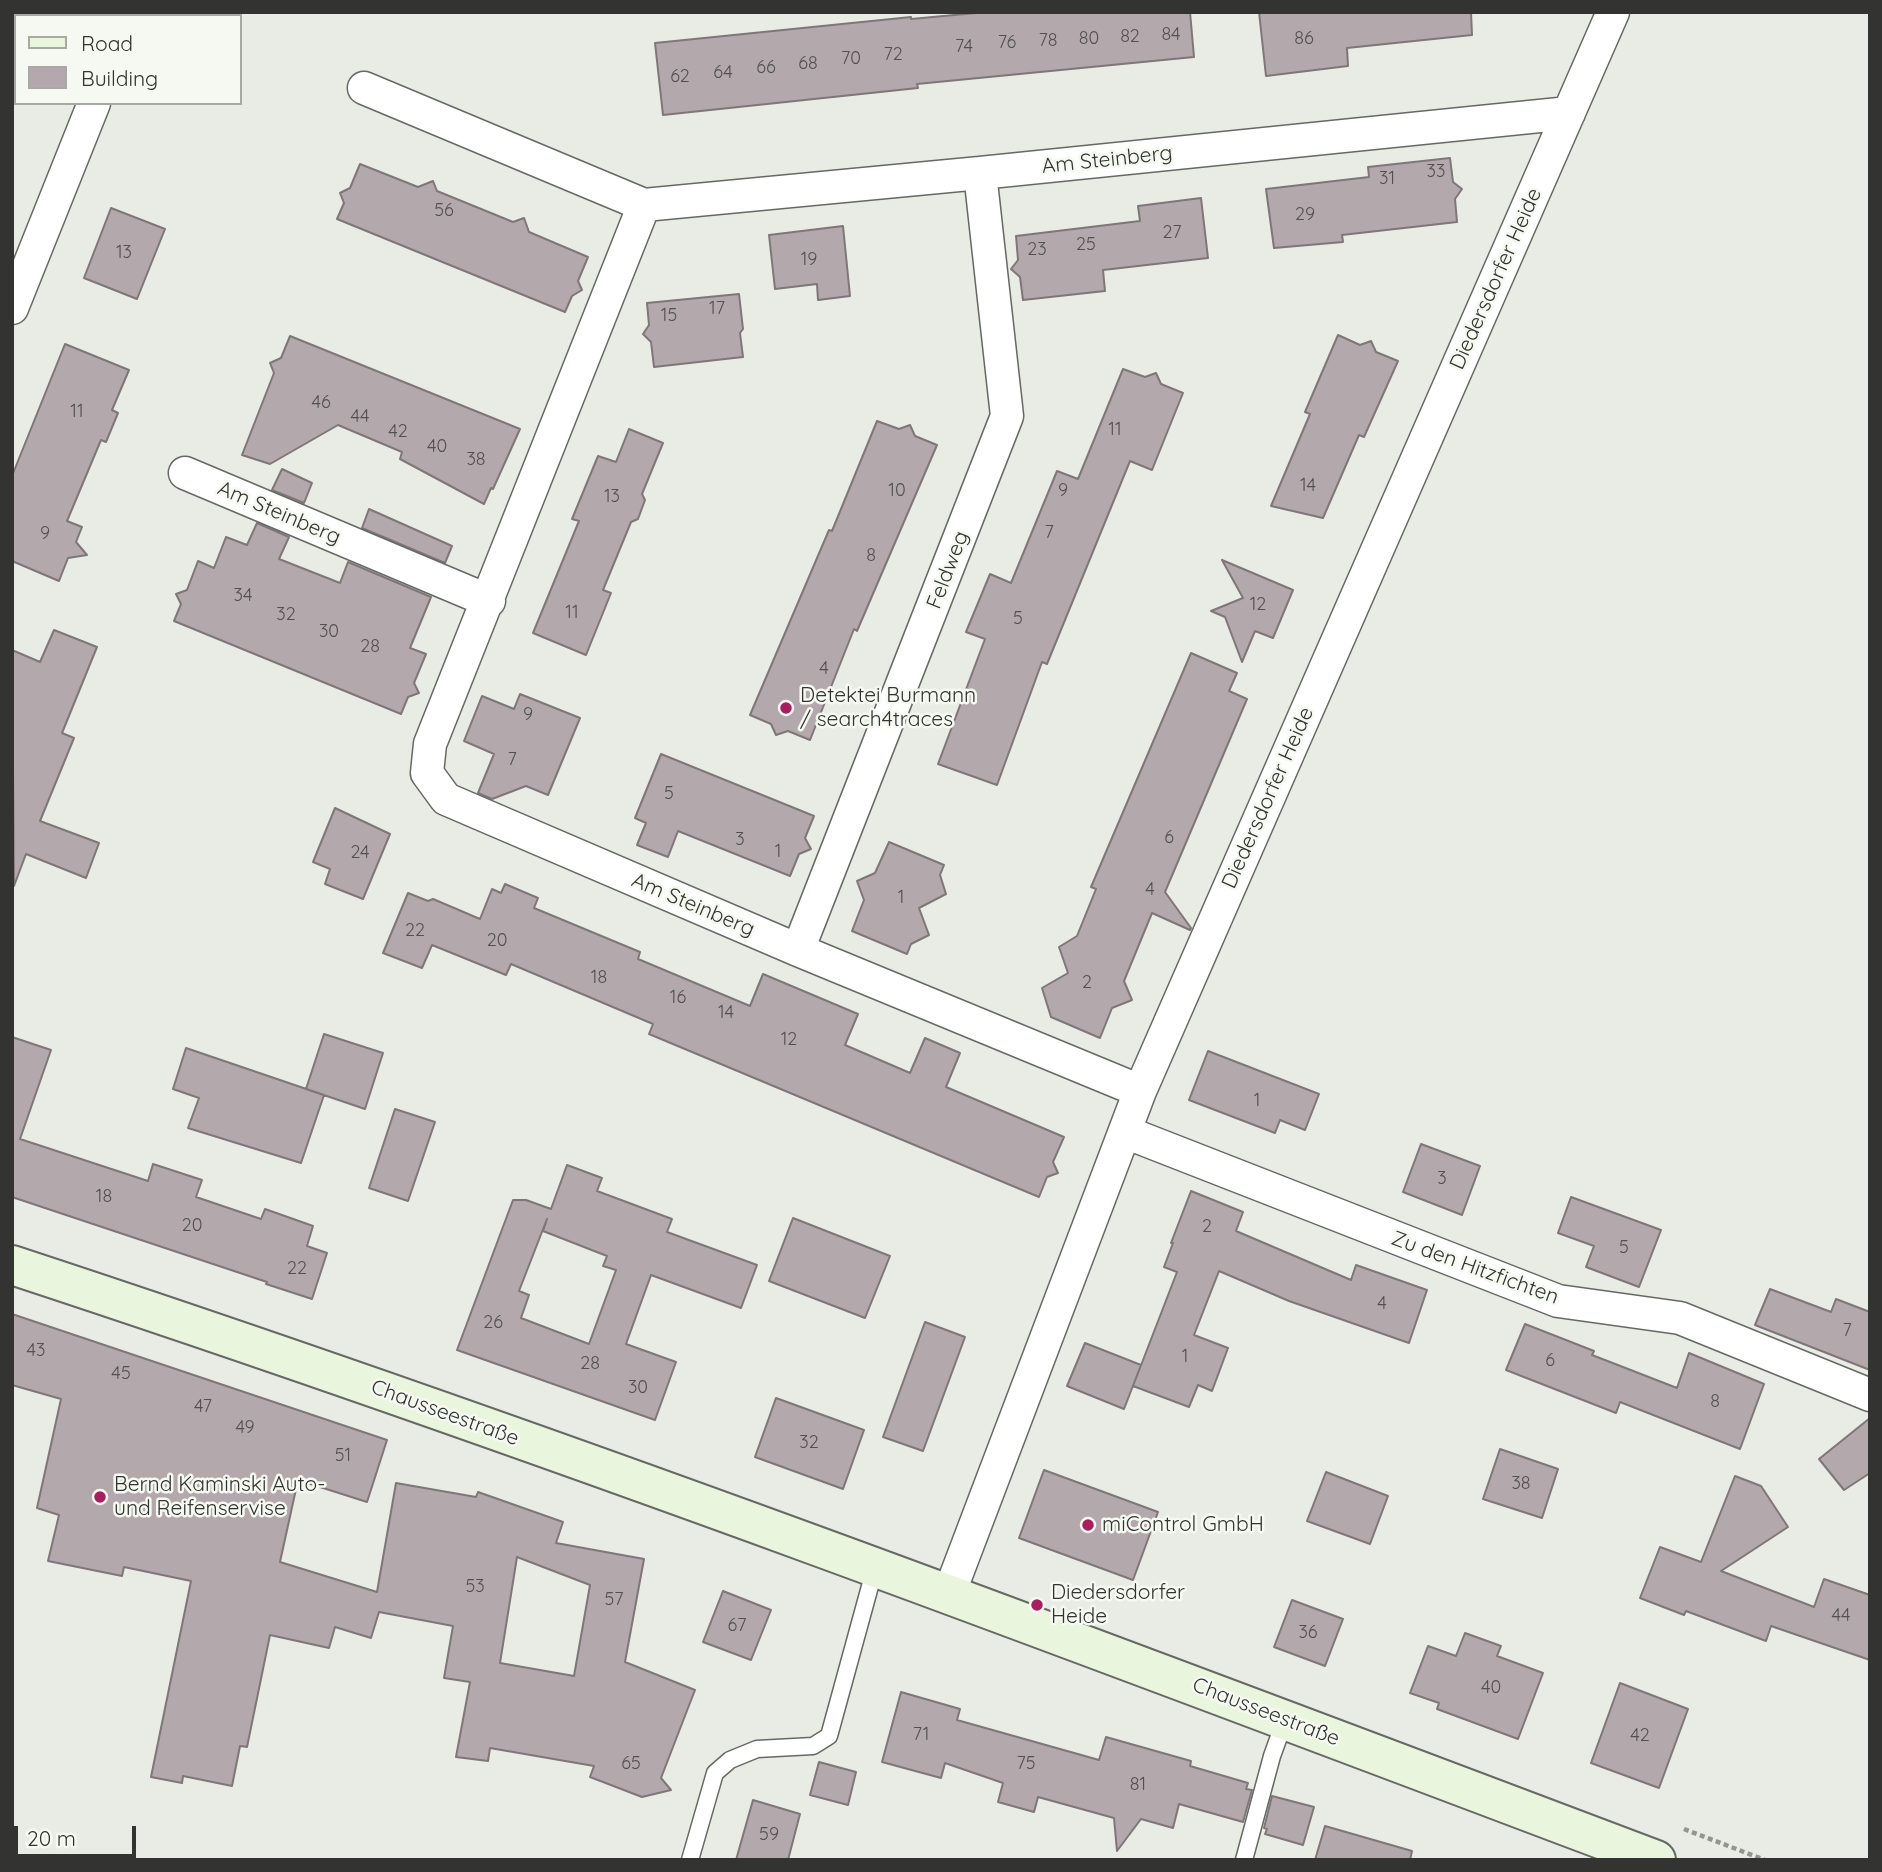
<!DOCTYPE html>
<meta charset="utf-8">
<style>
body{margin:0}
#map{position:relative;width:1882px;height:1872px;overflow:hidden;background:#e8ece4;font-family:Quicksand,sans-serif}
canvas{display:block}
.frame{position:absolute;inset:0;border:14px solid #333431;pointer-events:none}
.legend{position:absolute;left:14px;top:14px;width:228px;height:91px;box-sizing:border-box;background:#f5f9f1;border:2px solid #a7aaa4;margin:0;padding:9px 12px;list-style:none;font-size:21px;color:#333431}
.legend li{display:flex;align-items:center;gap:14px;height:35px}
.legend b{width:35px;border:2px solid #a7aaa4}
.scale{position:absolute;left:14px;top:1826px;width:122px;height:32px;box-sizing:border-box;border:4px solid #333431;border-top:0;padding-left:9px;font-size:21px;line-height:24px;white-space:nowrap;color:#333431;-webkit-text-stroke:5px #f5f9f1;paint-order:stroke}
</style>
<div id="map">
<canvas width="1882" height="1872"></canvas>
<div class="frame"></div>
<ul class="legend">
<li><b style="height:9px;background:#eaf5de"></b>Road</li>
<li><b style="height:19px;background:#b3a9ac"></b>Building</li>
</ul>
<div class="scale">20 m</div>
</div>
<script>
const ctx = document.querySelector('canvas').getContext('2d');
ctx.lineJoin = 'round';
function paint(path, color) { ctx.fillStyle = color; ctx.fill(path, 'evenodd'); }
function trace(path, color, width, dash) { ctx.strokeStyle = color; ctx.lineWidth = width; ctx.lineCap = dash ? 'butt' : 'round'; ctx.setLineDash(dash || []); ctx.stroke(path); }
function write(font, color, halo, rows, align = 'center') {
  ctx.font = font + ' Quicksand,sans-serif'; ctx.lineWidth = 5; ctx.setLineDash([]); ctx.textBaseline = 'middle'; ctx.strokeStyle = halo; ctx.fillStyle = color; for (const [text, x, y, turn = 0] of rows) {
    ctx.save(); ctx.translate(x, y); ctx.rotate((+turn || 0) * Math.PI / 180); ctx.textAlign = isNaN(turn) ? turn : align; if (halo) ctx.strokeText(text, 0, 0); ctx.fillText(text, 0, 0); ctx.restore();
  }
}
const building = new Path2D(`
 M987,12H1190L1194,57L917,84L918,88L663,115L655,43L911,17V19Z
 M1259,12H1471L1472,35L1347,48L1348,66L1266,76Z
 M1450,158L1453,182L1462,189L1455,199L1457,222L1342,235L1343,242L1274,248L1266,189L1369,177L1368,167Z
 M360,164L418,187L433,181L437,191L513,222L524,218L529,232L588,257L578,281L582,290L572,296L565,312L337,219L344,203L340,193L350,188Z
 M1201,198L1208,258L1103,270L1105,291L1023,300L1020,277L1011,269L1018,260L1016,236L1140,221L1138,206Z
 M111,208L165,229L137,299L84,278Z
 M843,226L850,296L818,300L817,284L775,289L769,235Z
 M739,294L743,329L740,333L743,357L654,367L651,342L643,334L649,325L647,303Z
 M1338,335L1360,345L1371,341L1376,352L1398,361L1364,437L1359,435L1323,518L1271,506L1310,414L1305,412Z
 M290,336L520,429L493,489L491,488L484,504L400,459L402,452L338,425L270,464L242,455L274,373L270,363L281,358Z
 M65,344L129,370L112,410L118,413L106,442L101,440L67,521L82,527L76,542L87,555L68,558L59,581L12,561V476Z
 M1123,369L1145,377L1156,373L1161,384L1183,393L1152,470L1130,461L1047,664L1042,662L997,785L938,764L985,639L966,632L990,574L1011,583L1057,471L1078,479Z
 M877,421L899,429L910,425L915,436L937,445L857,631L854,629L810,740L788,731L776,735L771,724L750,715L829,530L832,531Z
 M629,429L663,443L642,494L645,500L638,519L631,522L603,590L611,593L586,655L533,633L579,521L572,519L598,456L616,462Z
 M282,469L312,483L304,503L272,490Z
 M369,509L452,546L445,563L362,528Z
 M257,523L289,537L279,559L340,583L348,562L431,597L410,648L426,654L414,683L419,693L408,697L401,714L174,621L181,604L176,594L187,590L198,561L214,568L226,537L247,545Z
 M1222,560L1293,590L1273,638L1255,631L1242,662L1225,617L1211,611L1243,598Z
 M54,630L97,647L62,733L74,738L40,821L99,843L86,878L26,854L14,886L12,650L40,662Z
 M1191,653L1237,673L1229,691L1247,699L1165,892L1191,928L1190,930L1152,913L1124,981L1132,1000L1112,1008L1100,1038L1051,1017L1042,988L1068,973L1059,947L1077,936L1096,889L1091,887Z
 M520,694L580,718L548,795L526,786L492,799L478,793L494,754L464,741L482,696L514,709Z
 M661,754L814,816L805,838L811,849L799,854L790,876L678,831L668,857L637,845L646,823L635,818Z
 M335,808L390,834L363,899L325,884L330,869L313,862Z
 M889,842L944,865L940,875L946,894L919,908L929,935L911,944L907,954L852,931L864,900L857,881L875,873Z
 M505,884L538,898L534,908L640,952L638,959L750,1006L763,974L858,1014L845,1045L910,1073L925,1038L960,1053L946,1087L1064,1137L1053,1162L1058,1173L1047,1177L1039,1197L649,1034L653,1024L511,964L506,975L432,945L422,968L383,953L408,893L428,901L433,899L480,919L492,889L501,893Z
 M324,1034L383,1053L365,1109L306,1089Z
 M12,1037L51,1050L20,1139L148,1181L153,1164L202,1180L196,1197L261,1219L265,1209L313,1226L307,1246L327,1253L312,1299L266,1284L267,1282L12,1197Z
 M186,1048L324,1095L301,1163L188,1128L199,1098L173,1089Z
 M1208,1051L1319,1094L1305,1130L1280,1120L1275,1133L1189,1100Z
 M395,1109L435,1122L408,1201L369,1188Z
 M1421,1144L1480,1166L1462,1215L1403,1192Z
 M567,1165L602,1178L597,1191L672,1219L667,1232L757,1265L741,1308L651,1275L626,1344L676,1362L655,1420L457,1350L513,1200H526L551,1209ZM547,1219L543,1231L607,1256L603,1266L616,1270L589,1344L521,1318L529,1295L519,1291Z
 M1191,1191L1243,1212L1236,1231L1351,1280L1356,1265L1427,1290L1409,1343L1289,1301L1219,1271L1194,1335L1228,1348L1212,1391L1198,1385L1189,1407L1133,1386L1177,1272L1164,1267L1173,1243H1171Z
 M1571,1197L1661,1230L1639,1287L1586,1267L1594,1246L1558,1233Z
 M793,1218L890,1256L865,1318L769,1281Z
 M1770,1289L1831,1312L1836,1299L1870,1312V1370L1755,1325Z
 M12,1314L387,1440L367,1502L298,1480L280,1562L377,1592L396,1483L476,1497L478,1492L563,1522L556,1543L644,1559L625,1662L695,1690L661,1778L671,1790L642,1797L590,1777L594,1766L490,1748L488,1761L456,1757L470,1682L444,1678L453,1626L379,1612L371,1638L335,1627L329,1648L270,1635L247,1747L240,1746L232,1786L183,1776L182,1783L151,1777L191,1581L124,1567L122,1576L48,1561L59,1515L37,1508L61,1399L12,1385ZM517,1557L590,1585L574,1676L500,1663Z
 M925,1322L965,1337L923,1451L883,1437Z
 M1525,1324L1594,1351L1592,1355L1677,1388L1689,1353L1764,1384L1740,1449L1620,1402L1616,1413L1506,1370Z
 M1085,1343L1141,1365L1124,1409L1067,1386Z
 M776,1398L864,1430L843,1489L755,1457Z
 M1870,1418V1473L1844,1490L1819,1459Z
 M1500,1449L1558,1469L1542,1518L1483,1499Z
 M1044,1470L1158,1512L1133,1580L1019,1538Z
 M1326,1472L1388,1496L1370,1544L1307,1521Z
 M1735,1476L1761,1486L1788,1527L1721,1571L1814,1607L1824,1579L1870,1595V1660L1771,1626L1766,1641L1686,1611L1684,1615L1640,1598L1660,1547L1701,1562Z
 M723,1591L771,1610L751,1660L703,1642Z
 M1292,1600L1343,1619L1325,1666L1274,1647Z
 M1465,1633L1501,1646L1497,1656L1543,1673L1518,1739L1437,1709L1439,1703L1410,1693L1428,1646L1456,1656Z
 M1620,1683L1688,1709L1659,1788L1591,1763Z
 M901,1692L960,1709L957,1720L1099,1760L1106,1737L1191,1761L1190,1766L1248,1783L1246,1789L1252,1790L1243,1822L1179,1804L1173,1828L1141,1819L1117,1851L1114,1818L1038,1797L1034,1812L998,1802L1003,1783L945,1763L941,1778L882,1762Z
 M819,1762L856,1772L848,1805L810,1795Z
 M1272,1796L1314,1807L1303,1845L1265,1834L1267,1829L1264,1828Z
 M753,1800L800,1814L788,1860H736Z
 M1325,1826L1412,1851L1410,1860H1315Z`);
paint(building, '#b3a9ac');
trace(building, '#7f7679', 2);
const lane = new Path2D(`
 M690,1860L715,1773L730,1760L757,1749L813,1746L829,1736L875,1568
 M1244,1860L1272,1756L1285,1720`);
const street = new Path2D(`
 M364,88L644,205
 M12,308L94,103
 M185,473L489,601
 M798,950L1007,416L980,173
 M1140,1091L798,950L446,799L427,773L430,744L644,205L980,173L1569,113
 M1125,1132L1558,1301L1680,1318L1870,1395
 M949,1594L1140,1091L1613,12`);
const secondary = new Path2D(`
 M12,1265C566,1447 1111,1654 1656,1860`);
trace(lane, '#666963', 19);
trace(street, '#666963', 35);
trace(secondary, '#666963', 42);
trace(new Path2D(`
 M1684,1829L1765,1860`), '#92958f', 4.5, [5, 3.5]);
trace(lane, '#fff', 16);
trace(street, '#fff', 32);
trace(secondary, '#eaf5de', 38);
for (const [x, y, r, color] of [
 [786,708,7,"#aa1e5f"],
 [100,1497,7,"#aa1e5f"],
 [1088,1525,7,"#aa1e5f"],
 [1037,1605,7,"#aa1e5f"]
]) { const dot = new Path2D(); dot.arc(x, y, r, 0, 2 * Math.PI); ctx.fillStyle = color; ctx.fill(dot); trace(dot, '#f5f9f1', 2.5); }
write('18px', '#535150', null, [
 ["84",1171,35],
 ["82",1130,37],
 ["80",1089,39],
 ["86",1304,39],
 ["78",1048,41],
 ["76",1007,43],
 ["74",964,47],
 ["72",893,55],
 ["70",851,59],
 ["68",808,64],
 ["66",766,68],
 ["64",723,73],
 ["62",680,77],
 ["33",1436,172],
 ["31",1387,179],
 ["56",444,211],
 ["29",1305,215],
 ["27",1172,233],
 ["25",1086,245],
 ["23",1037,250],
 ["13",124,253],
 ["19",809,260],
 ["17",717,309],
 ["15",669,316],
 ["46",321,403],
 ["11",77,412],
 ["44",360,417],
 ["11",1115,430],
 ["42",398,432],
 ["40",437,447],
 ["38",476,460],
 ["14",1308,486],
 ["10",897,491],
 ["9",1063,491],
 ["13",612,497],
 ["7",1049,533],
 ["9",45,534],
 ["8",871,556],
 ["34",243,596],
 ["12",1258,605],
 ["11",572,613],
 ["32",286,615],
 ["5",1018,619],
 ["30",329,632],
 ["28",370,647],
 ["4",824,669],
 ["9",528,715],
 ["7",512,760],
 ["5",669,794],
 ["6",1169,838],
 ["3",740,840],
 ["1",778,852],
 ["24",360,853],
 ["4",1150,890],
 ["1",901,898],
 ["22",415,931],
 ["20",497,941],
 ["18",599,978],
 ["2",1087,983],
 ["16",678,998],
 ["14",726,1013],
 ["12",789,1040],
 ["1",1257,1101],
 ["3",1442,1179],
 ["18",104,1197],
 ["20",192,1226],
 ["2",1207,1227],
 ["5",1624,1248],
 ["22",297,1269],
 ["4",1382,1304],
 ["26",493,1323],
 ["7",1847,1331],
 ["43",36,1351],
 ["1",1185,1357],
 ["6",1550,1361],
 ["28",590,1364],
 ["45",121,1374],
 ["30",638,1388],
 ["8",1715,1402],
 ["47",203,1407],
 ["49",245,1428],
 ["32",809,1443],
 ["51",343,1456],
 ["38",1521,1484],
 ["53",475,1587],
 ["57",614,1600],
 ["44",1841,1616],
 ["67",737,1626],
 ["36",1308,1633],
 ["40",1491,1688],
 ["71",921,1735],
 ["42",1640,1736],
 ["65",631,1764],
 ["75",1026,1764],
 ["81",1138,1785],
 ["59",769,1835]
]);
write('21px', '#333431', '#f5f9f1', [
 ["Am Steinberg",1107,160,-6],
 ["Diedersdorfer Heide",1496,279,-66],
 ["Am Steinberg",279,513,23],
 ["Feldweg",948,570,-69],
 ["Diedersdorfer Heide",1268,798,-66],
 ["Am Steinberg",693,905,23],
 ["Zu den Hitzfichten",1475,1268,20],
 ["Chausseestraße",445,1413,20],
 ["Chausseestraße",1266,1712,21]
]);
write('21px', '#333431', '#f5f9f1', [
 ["Detektei Burmann",800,696],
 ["/ search4traces",800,720],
 ["Bernd Kaminski Auto-",114,1485],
 ["und Reifenservise",114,1509],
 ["miControl GmbH",1102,1525],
 ["Diedersdorfer",1051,1593],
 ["Heide",1051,1617]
], 'left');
</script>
